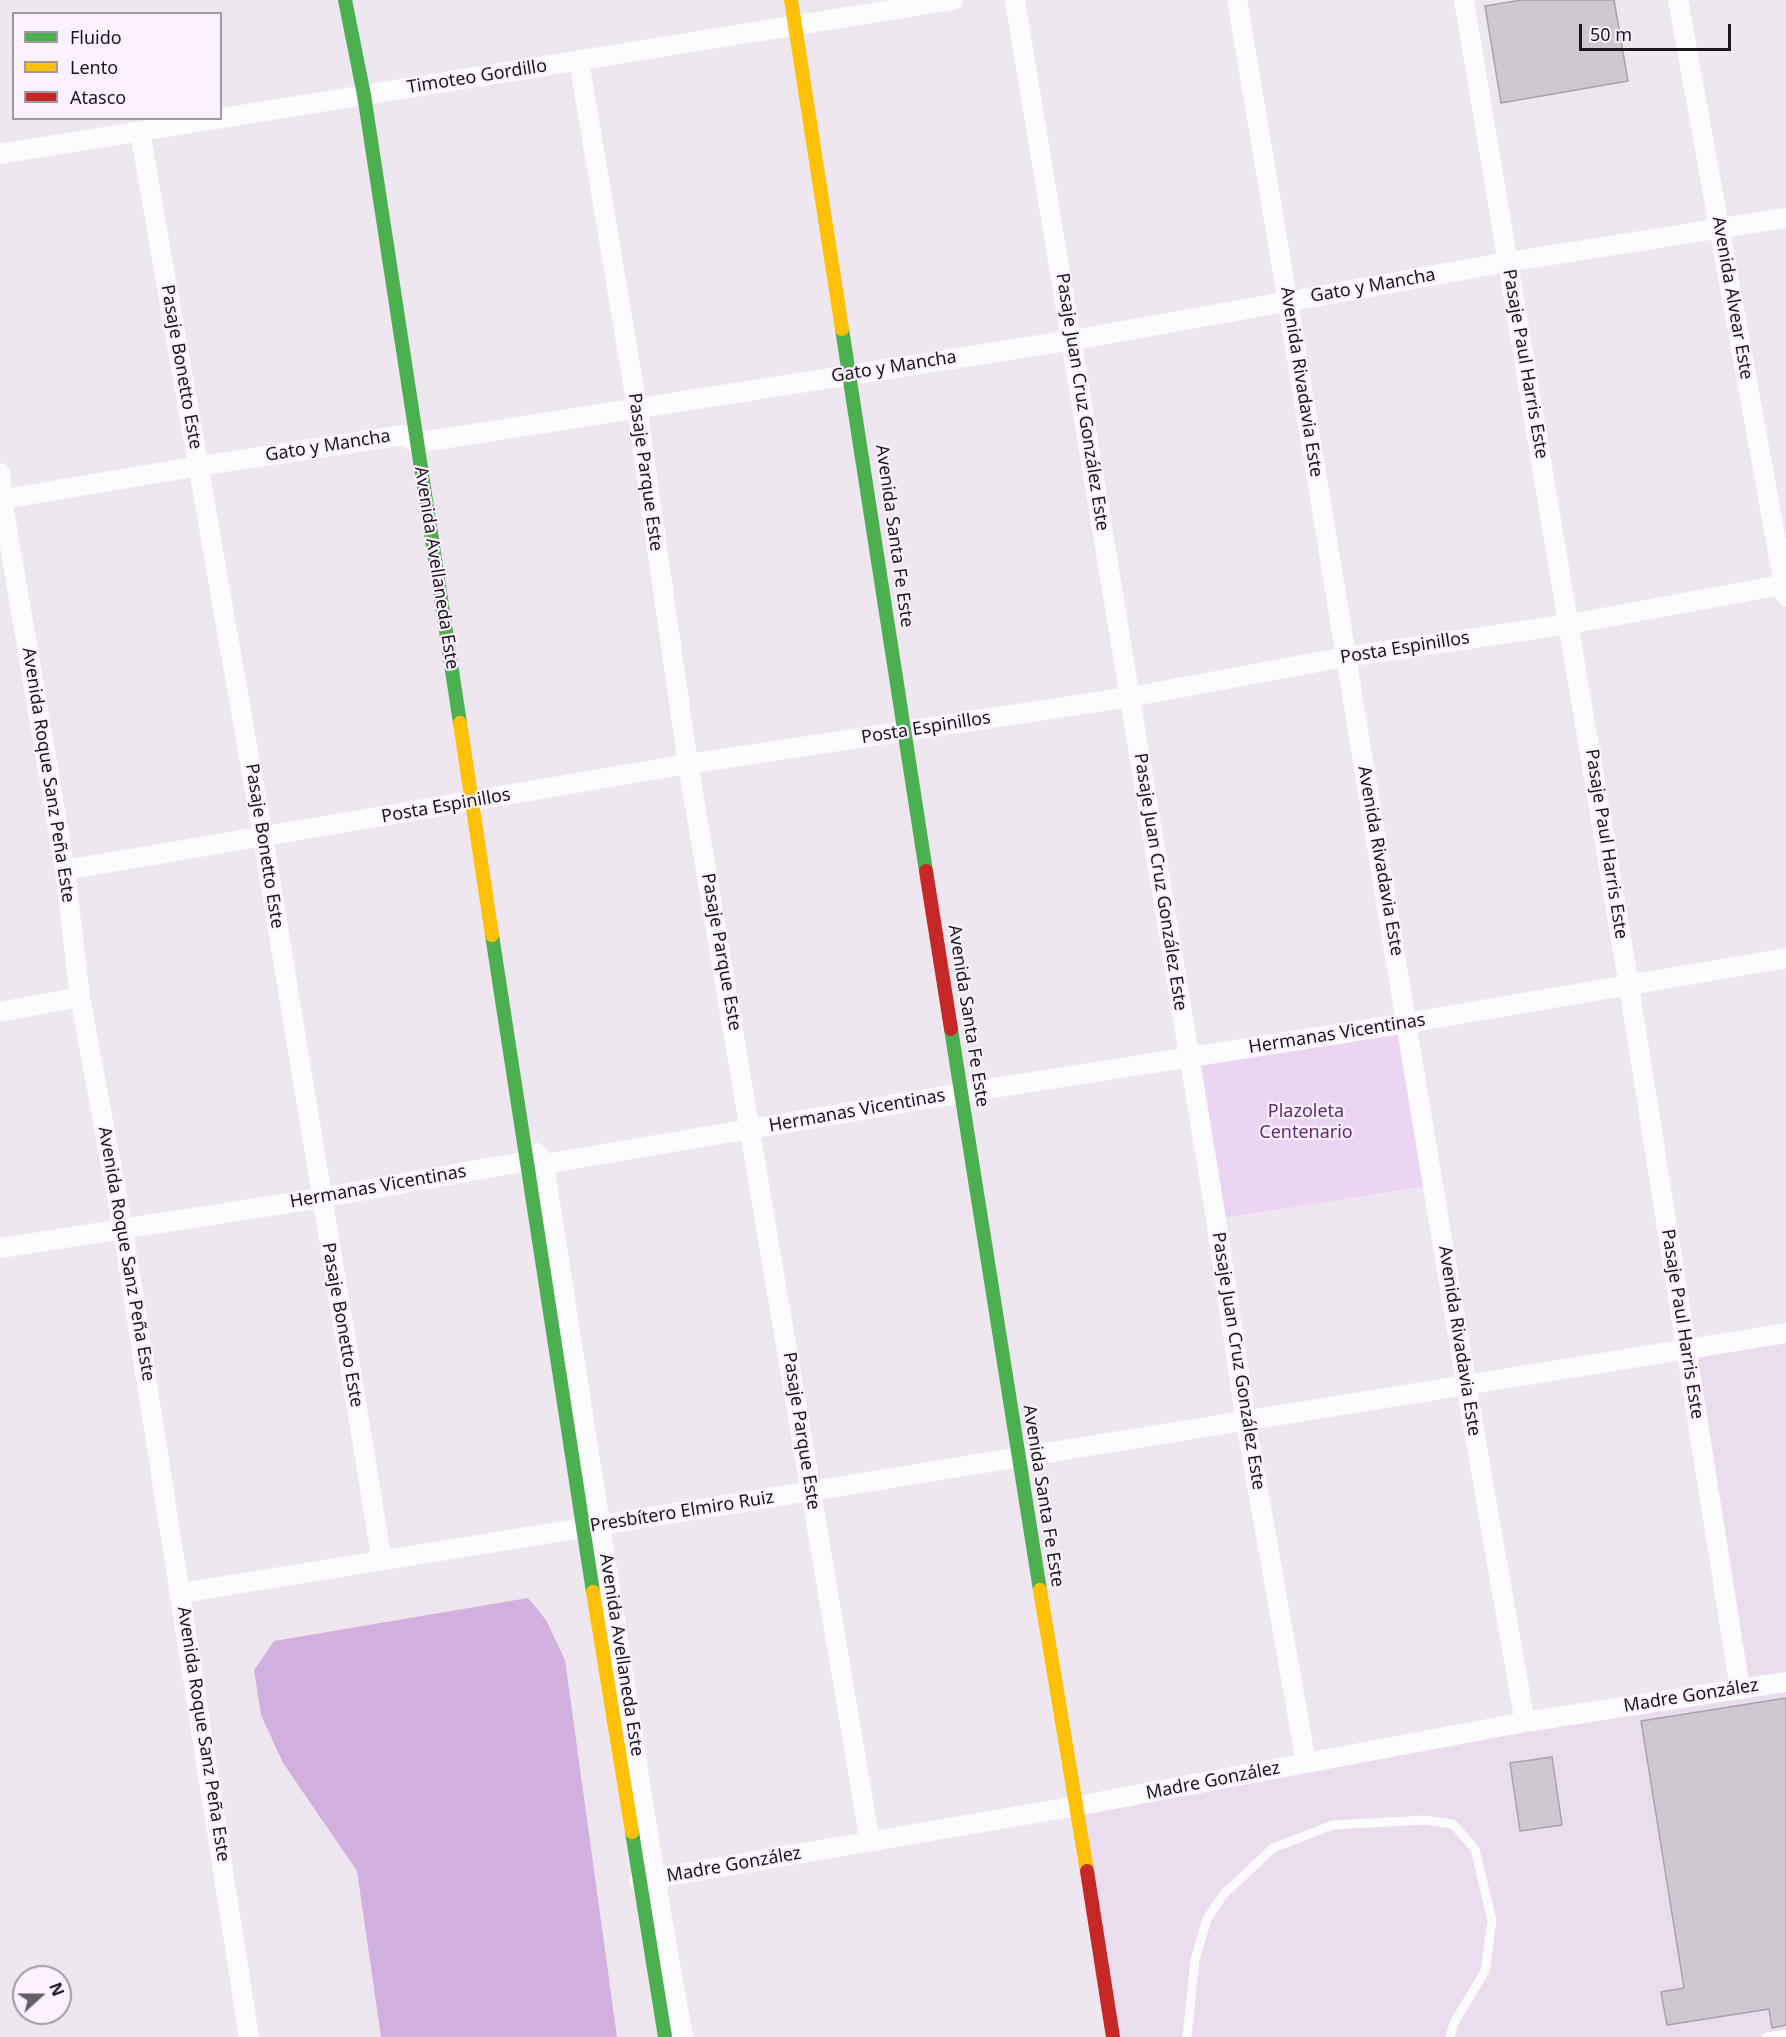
<!DOCTYPE html>
<meta charset="utf-8">
<style>
body{margin:0}
#map{position:relative;width:1786px;height:2037px;overflow:hidden;background:#eee7f0;font-family:"Noto Sans",sans-serif}
canvas{display:block}
.legend{position:absolute;left:12px;top:12px;width:210px;height:108px;box-sizing:border-box;background:#fbf1ff;border:2px solid #a199a4;margin:0;padding:8px 10px;list-style:none;font-size:18px;color:#1a161c}
.legend li{display:flex;align-items:center;gap:12px;height:30px}
.legend b{width:30px;border:2px solid #a199a4}
.north{position:absolute;left:12px;top:1965px;width:60px;height:60px;box-sizing:border-box;background:#fbf1ff;border:2px solid #a199a4;border-radius:50%;rotate:69deg;font-size:16px;font-weight:700;line-height:24px;text-align:center;color:#1a161c}
.north::after{content:'';display:block;margin:auto;width:21px;height:27px;background:#645f66;clip-path:polygon(50% 0,100% 100%,50% 72%,0 100%)}
.scale{position:absolute;left:1579px;top:24px;width:152px;height:27px;box-sizing:border-box;border:3px solid #1a161c;border-top:0;padding-left:8px;font-size:18px;line-height:21px;white-space:nowrap;color:#1a161c;-webkit-text-stroke:4px #fbf1ff;paint-order:stroke}
</style>
<div id="map">
<canvas width="1786" height="2037"></canvas>
<ul class="legend">
<li><b style="height:8px;background:#4caf50"></b>Fluido</li>
<li><b style="height:8px;background:#ffc107"></b>Lento</li>
<li><b style="height:8px;background:#c62828"></b>Atasco</li>
</ul>
<div class="north">N</div>
<div class="scale">50 m</div>
</div>
<script>
const ctx = document.querySelector('canvas').getContext('2d');
ctx.lineJoin = 'round';
function paint(path, color) { ctx.fillStyle = color; ctx.fill(path, 'evenodd'); }
function trace(path, color, width, dash) { ctx.strokeStyle = color; ctx.lineWidth = width; ctx.lineCap = dash ? 'butt' : 'round'; ctx.setLineDash(dash || []); ctx.stroke(path); }
function write(font, color, halo, rows, align = 'center') {
  ctx.font = font + ' "Noto Sans",sans-serif'; ctx.lineWidth = 4.5; ctx.setLineDash([]); ctx.textBaseline = 'middle'; ctx.strokeStyle = halo; ctx.fillStyle = color; for (const [text, x, y, turn = 0] of rows) {
    ctx.save(); ctx.translate(x, y); ctx.rotate((+turn || 0) * Math.PI / 180); ctx.textAlign = isNaN(turn) ? turn : align; if (halo) ctx.strokeText(text, 0, 0); ctx.fillText(text, 0, 0); ctx.restore();
  }
}
paint(new Path2D(`
 M1786,1333V2037H1113L1077,1806L1740,1689L1686,1350Z`), '#e9ddee');
paint(new Path2D(`
 M1407,1023L1433,1185L1216,1219L1188,1058Z`), '#ebd5f3');
paint(new Path2D(`
 M528,1598L546,1620L565,1660L617,2037H381L357,1871L283,1763L261,1715L254,1670L274,1641Z`), '#d2b0df');
const building = new Path2D(`
 M1522,0H1614L1628,81L1501,103L1485,6Z
 M1786,1698V2025L1772,2028L1769,2009L1667,2025L1661,1992L1684,1988L1641,1721Z
 M1552,1757L1562,1825L1520,1831L1510,1763Z`);
paint(building, '#cec9d0');
trace(building, '#a8a3aa', 1.5);
trace(new Path2D(`
 M1187,2037L1195,1960L1207,1919L1223,1895L1273,1848L1333,1825L1424,1820L1453,1824L1475,1849L1492,1920L1485,1971L1454,2023L1450,2037
 M1766,2037L1786,2034`), '#fcfbfd', 9);
trace(new Path2D(`
 M1015,0L1216,1219L1246,1422L1306,1763
 M1237,0C1335,574 1423,1149 1525,1722
 M1464,0L1629,986L1740,1689
 M1678,0L1786,596
 M579,61L637,408L688,764L870,1842
 M140,132L263,837L382,1561
 M0,154L953,0
 M0,473L4,510L65,870L80,997L123,1230L249,2037
 M4,499L199,466L404,435L416,443L1073,340L1508,262L1786,218
 M65,870L688,764L1130,697L1345,657L1570,624L1786,584
 M0,1012L80,997
 M536,1153L544,1164L655,1879L683,2037
 M0,1248L321,1198L528,1161L544,1164L962,1093L1407,1023L1786,958
 M181,1593L1786,1333
 M639,1881L1077,1806L1525,1722L1786,1682`), '#fcfbfd', 20);
trace(new Path2D(`
 M345,0L364,95L460,723
 M842,329L926,871
 M492,935L593,1592
 M951,1029L1040,1590
 M632,1832L665,2037`), '#4caf50', 14);
trace(new Path2D(`
 M791,0L842,329
 M460,723L492,935
 M1040,1590L1087,1871
 M593,1592L632,1832`), '#ffc107', 14);
trace(new Path2D(`
 M926,871L951,1029
 M1087,1871L1113,2037`), '#c62828', 14);
write('18px', '#1a161c', '#fbf1ff', [
 ["Timoteo Gordillo",477,77,-9],
 ["Gato y Mancha",1373,286,-10],
 ["Avenida Alvear Este",1732,298,80],
 ["Pasaje Paul Harris Este",1525,364,80],
 ["Pasaje Bonetto Este",181,367,80],
 ["Gato y Mancha",894,367,-9],
 ["Avenida Rivadavia Este",1301,382,81],
 ["Pasaje Juan Cruz González Este",1082,402,81],
 ["Gato y Mancha",328,446,-9],
 ["Pasaje Parque Este",645,472,82],
 ["Avenida Santa Fe Este",894,536,82],
 ["Avenida Avellaneda Este",436,568,81],
 ["Posta Espinillos",1405,648,-9],
 ["Posta Espinillos",926,728,-9],
 ["Avenida Roque Sanz Peña Este",48,775,81],
 ["Posta Espinillos",446,806,-10],
 ["Pasaje Paul Harris Este",1606,844,81],
 ["Pasaje Bonetto Este",264,846,81],
 ["Avenida Rivadavia Este",1380,861,80],
 ["Pasaje Juan Cruz González Este",1160,882,81],
 ["Pasaje Parque Este",721,952,80],
 ["Avenida Santa Fe Este",968,1016,81],
 ["Hermanas Vicentinas",1337,1034,-9],
 ["Hermanas Vicentinas",857,1111,-10],
 ["Hermanas Vicentinas",378,1187,-10],
 ["Avenida Roque Sanz Peña Este",126,1254,80],
 ["Pasaje Paul Harris Este",1682,1324,81],
 ["Pasaje Bonetto Este",342,1325,80],
 ["Avenida Rivadavia Este",1459,1341,81],
 ["Pasaje Juan Cruz González Este",1238,1361,81],
 ["Pasaje Parque Este",801,1431,81],
 ["Avenida Santa Fe Este",1043,1496,81],
 ["Presbítero Elmiro Ruiz",682,1512,-9],
 ["Avenida Avellaneda Este",621,1655,81],
 ["Madre González",1691,1696,-9],
 ["Avenida Roque Sanz Peña Este",203,1734,81],
 ["Madre González",1213,1781,-11],
 ["Madre González",734,1865,-10]
]);
write('18px', '#602974', '#fbf1ff', [
 ["Plazoleta",1306,1112],
 ["Centenario",1306,1133]
]);
</script>
